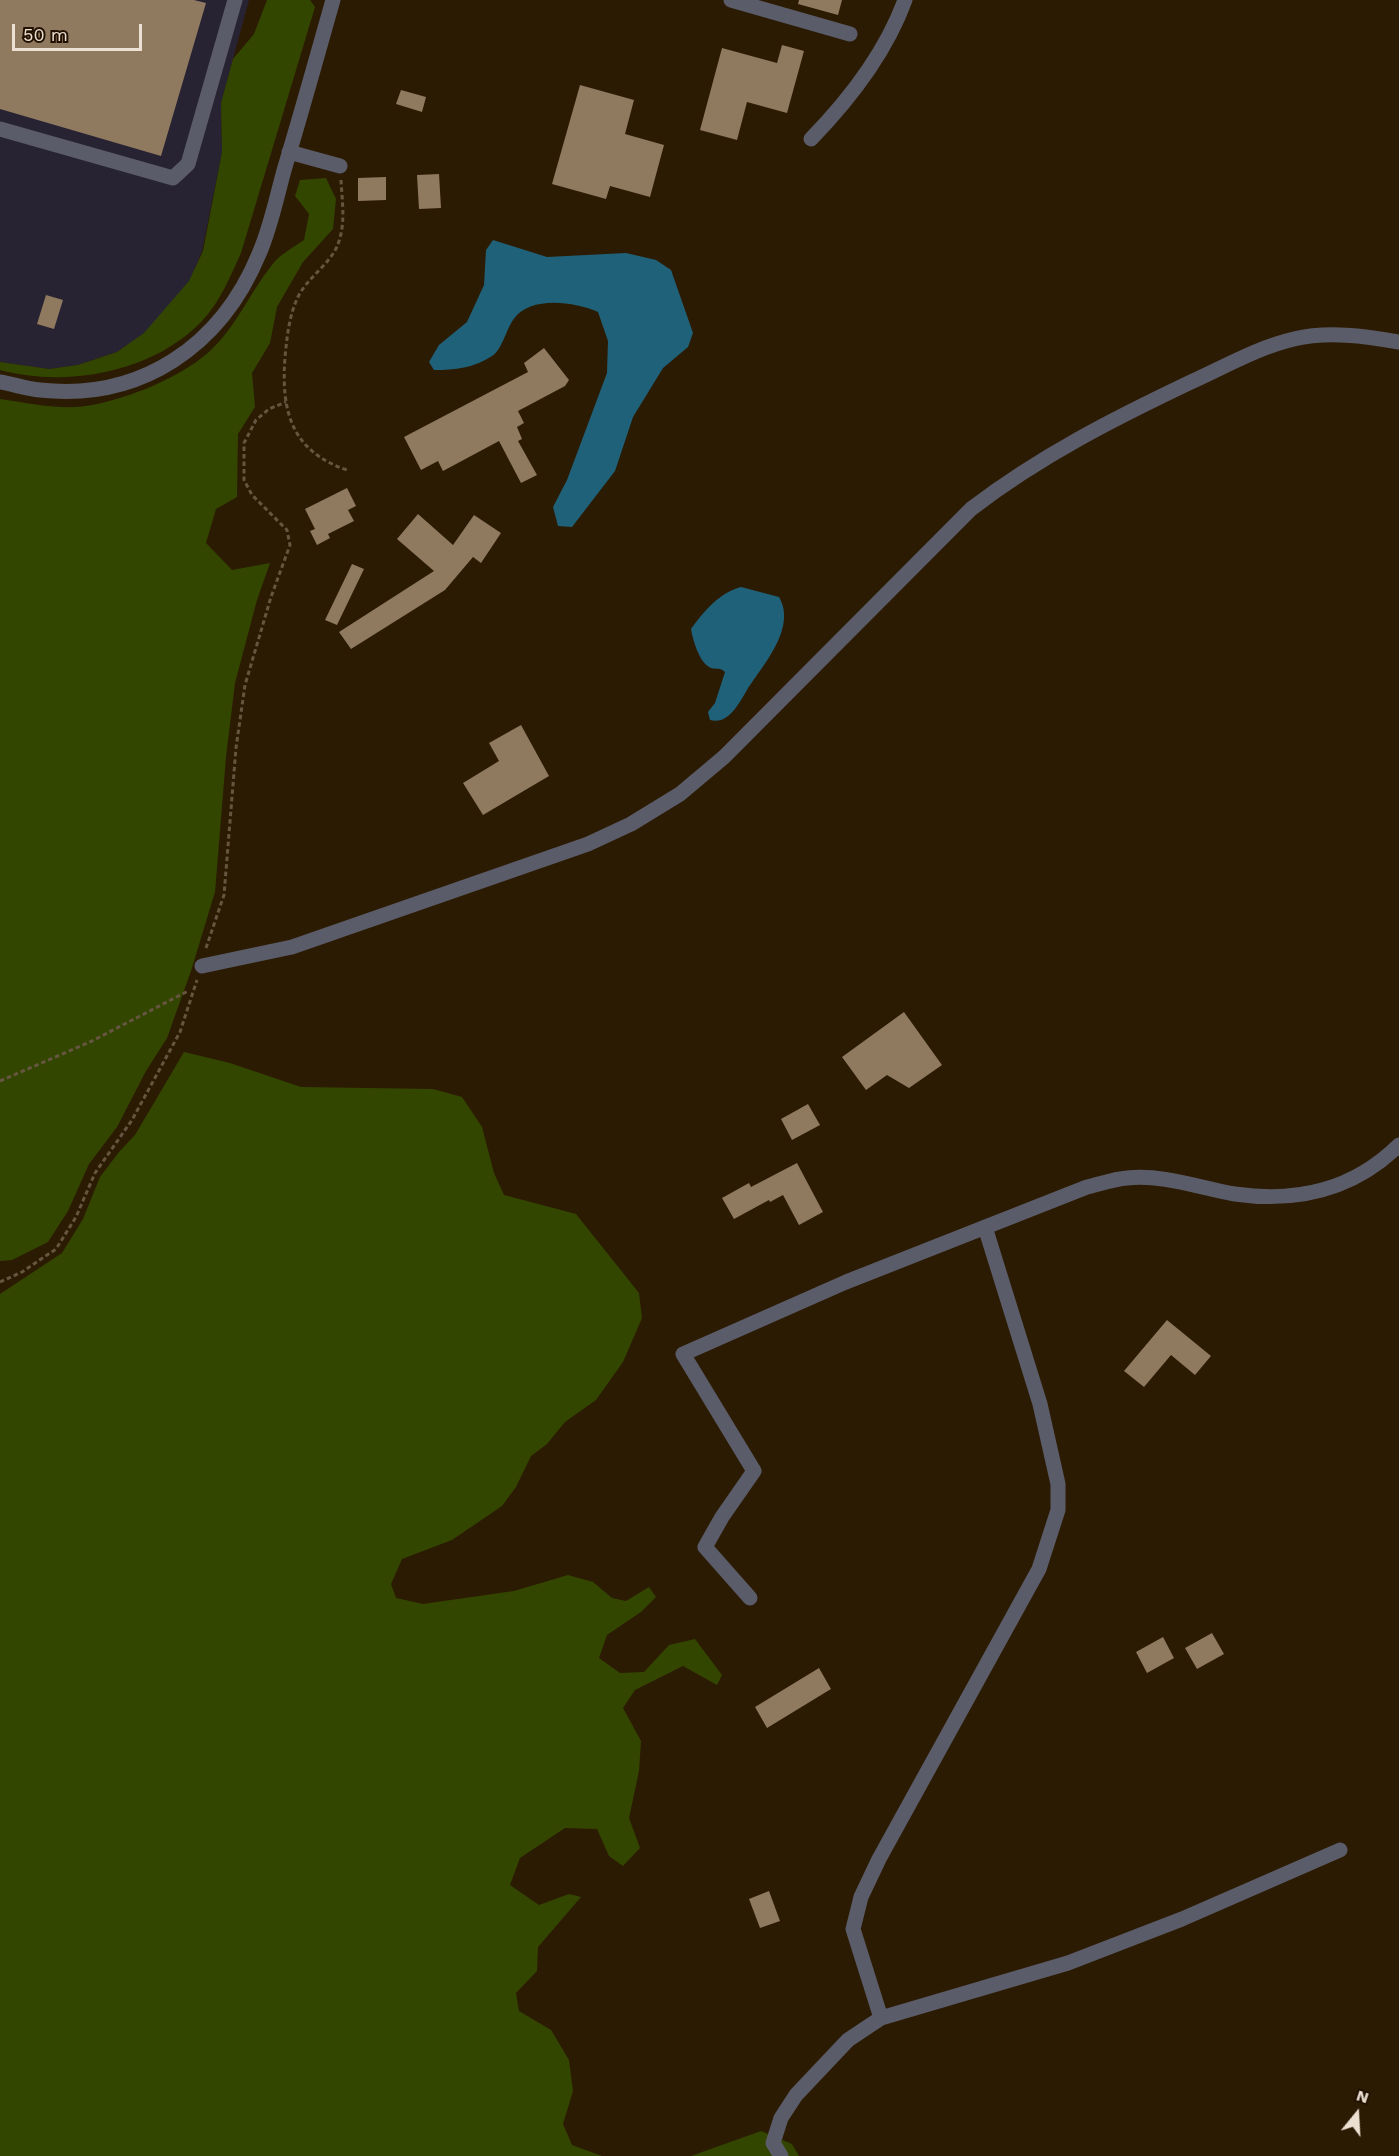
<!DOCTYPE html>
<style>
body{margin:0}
#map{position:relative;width:1399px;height:2156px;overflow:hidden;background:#2c1b03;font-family:"Work Sans",sans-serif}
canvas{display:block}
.north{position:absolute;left:1327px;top:2084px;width:60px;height:60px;-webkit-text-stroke:4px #210;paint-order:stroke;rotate:18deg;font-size:16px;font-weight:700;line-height:24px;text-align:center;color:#ece0d2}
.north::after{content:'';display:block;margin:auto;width:21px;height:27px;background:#ece0d2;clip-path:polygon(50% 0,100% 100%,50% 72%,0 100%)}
.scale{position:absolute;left:12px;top:24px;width:130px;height:27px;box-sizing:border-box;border:3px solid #ece0d2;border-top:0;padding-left:8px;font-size:18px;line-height:21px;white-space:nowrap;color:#ece0d2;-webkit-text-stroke:4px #210;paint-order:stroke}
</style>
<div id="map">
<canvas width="1399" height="2156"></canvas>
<div class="north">N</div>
<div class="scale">50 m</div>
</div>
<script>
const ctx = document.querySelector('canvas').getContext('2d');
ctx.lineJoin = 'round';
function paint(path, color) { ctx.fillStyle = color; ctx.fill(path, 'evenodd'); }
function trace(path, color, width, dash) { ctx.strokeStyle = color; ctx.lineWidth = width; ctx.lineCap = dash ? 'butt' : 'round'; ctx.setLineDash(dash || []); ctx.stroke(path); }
paint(new Path2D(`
 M0,0H249L221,103L222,152L202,251L190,281L144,334L117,352L78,365L49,369L0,362Z`), '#282333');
paint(new Path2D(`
 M267,0H310L315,7L241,253C230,277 220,302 202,321C154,372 66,388 0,370V362L49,369L78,365L117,352L144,333L189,281L203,251L222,152L221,103L233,59L254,34Z
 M326,178L336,199L333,229L303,262L277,307L270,343L252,373L255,407L238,434L237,497L216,509L206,543L232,570L270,563L257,600L235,683L226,757L215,892L191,971L167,1038L146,1071L117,1127L89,1164L68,1211L48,1242L12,1260L0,1261V399C28,403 58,410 86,406C126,400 186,376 214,347C238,323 251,291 272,265C279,255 294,247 304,240L309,214L295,196L300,180Z
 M184,1052L230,1063L301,1087L433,1089L462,1097L482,1127L494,1173L504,1195L576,1214L639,1293L642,1318L623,1362L596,1400L565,1422L547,1444L531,1456L516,1487L502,1506L452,1540L402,1559L391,1584L396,1598L423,1604L514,1591L568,1575L593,1582L612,1598L626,1601L649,1587L656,1597L641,1612L607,1635L599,1658L620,1673L644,1672L669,1645L695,1639L722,1675L717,1685L683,1666L635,1690L623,1708L641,1741L639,1771L629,1818L640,1848L623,1866L609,1856L597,1829L565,1828L520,1858L510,1885L539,1905L569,1894L581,1897L538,1947L537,1971L516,1993L519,2011L551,2030L569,2060L573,2091L563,2124L572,2145L602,2156H0V1294L62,1253L83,1219L100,1177L119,1152L135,1135Z
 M761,2131L792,2144L799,2156H691Z`), '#334600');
paint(new Path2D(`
 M493,240L547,257L626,253L656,260L671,270L693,333L688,347L663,368L633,417L615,471L572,527L558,526L553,507L567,480L607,373L608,341L598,312C574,302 530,295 513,320C506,330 502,350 492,356C474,368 455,370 434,370L429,362L439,345L467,322L484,285L486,250Z
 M741,587L779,597C797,628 763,665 747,690C739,703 729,725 710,720L708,712L715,703L725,672C720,667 717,670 711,668C699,663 693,640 691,629C704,611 719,593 741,587Z`), '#20617a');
paint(new Path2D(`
 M0,0H194L206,3L161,156L0,109Z
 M799,0H842L838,15L798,4Z
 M782,45L804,51L787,113L747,102L737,140L700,130L722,48L777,63Z
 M580,85L634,100L625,134L664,145L650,197L610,186L606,199L552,184Z
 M401,90L426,97L422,112L396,104Z
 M439,174L441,208L419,209L417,175Z
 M386,177V200L358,201V178Z
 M46,295L63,300L54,329L37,324Z
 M544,348L569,380L565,386L518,411L524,423L517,427L522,439L518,441L537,475L521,483L499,441L443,471L438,461L421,470L404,437L528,372L524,363Z
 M347,488L356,506L348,510L354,521L328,534L330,538L317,545L310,531L315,529L305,509Z
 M418,514L453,545L474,515L501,533L481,563L473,557L445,590L351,649L339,632L434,571L397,539Z
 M352,564L364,569L337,625L325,620Z
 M521,725L549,776L483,815L463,783L499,761L489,743Z
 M904,1012L942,1065L909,1088L887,1075L866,1090L842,1057Z
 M808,1104L820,1125L792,1140L781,1119Z
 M797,1163L823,1212L799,1225L783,1195L770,1202L769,1200L734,1219L722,1198L749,1183L751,1187Z
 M1167,1320L1211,1356L1195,1375L1171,1355L1144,1387L1124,1371Z
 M1212,1633L1224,1654L1197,1669L1185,1648Z
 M1163,1637L1174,1658L1147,1673L1136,1652Z
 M819,1668L831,1689L767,1728L755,1707Z
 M769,1891L780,1921L760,1928L749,1899Z`), '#8f795f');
trace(new Path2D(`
 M341,180C342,201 346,223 338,244C331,264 306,278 297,299C289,317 287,337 285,357C281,411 291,451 347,470
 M206,948L224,895L236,748L245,685L271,597L290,545L287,530L252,495L244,480V443L256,420L269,409L286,402
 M0,1081L92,1041L188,991
 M0,1282L22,1272L56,1249L76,1217L95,1173L132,1120L180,1032L197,980`), '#665641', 3, [4.5, 3]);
trace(new Path2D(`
 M731,0L850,34
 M0,129L173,178L188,164L235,0
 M811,139C849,100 886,52 905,0
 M289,152L340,166
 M0,382C13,384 27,389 40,390C141,401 221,346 259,254C271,227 277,195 285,167C302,111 317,56 333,0
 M202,966L292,947L588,844L631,824L680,794L724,757L971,509C1040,456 1115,418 1193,381C1226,366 1259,347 1294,339C1328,331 1365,336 1399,342
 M750,1598L705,1547L722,1517L754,1471L683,1354L846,1282L1087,1187C1100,1184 1114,1179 1127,1178C1163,1174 1200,1188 1235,1194C1298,1203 1353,1190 1399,1145
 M881,2018L853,1929L861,1897L879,1859L1039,1569L1058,1510V1484L1040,1404L985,1227
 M781,2156L773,2143L781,2118L796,2095L848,2040L881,2018L1068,1963L1182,1919L1340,1850`), '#5b5c69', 15);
</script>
